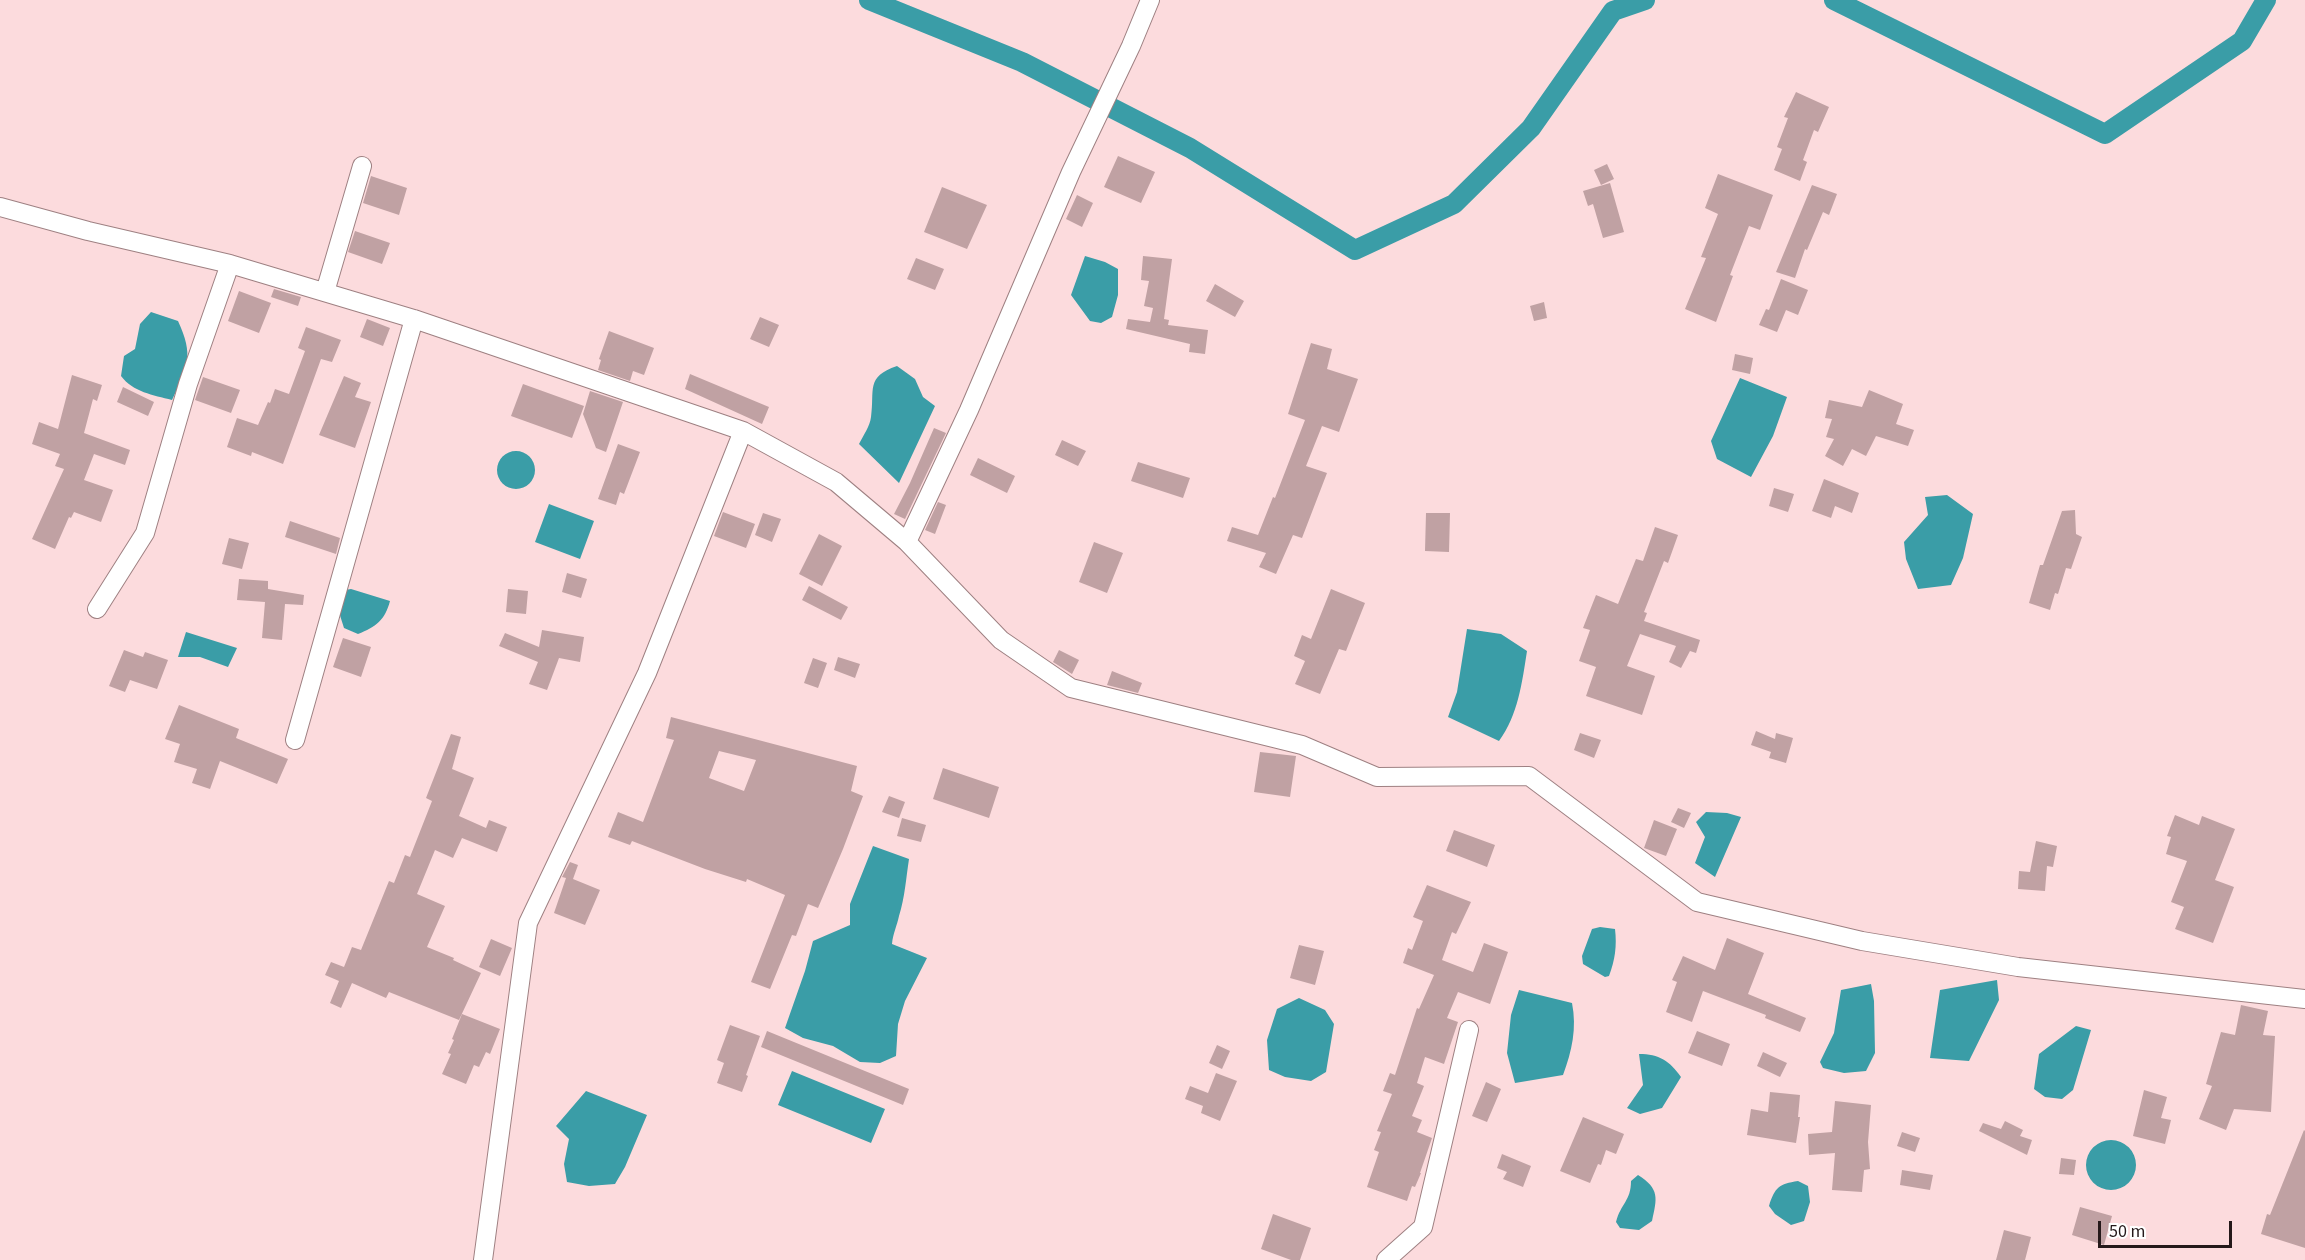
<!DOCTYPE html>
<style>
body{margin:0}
#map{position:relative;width:2305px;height:1260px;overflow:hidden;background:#fcdbdd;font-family:"Source Sans 3",sans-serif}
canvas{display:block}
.scale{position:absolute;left:2098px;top:1221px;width:134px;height:27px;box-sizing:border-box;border:3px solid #25191a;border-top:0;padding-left:8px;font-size:18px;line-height:21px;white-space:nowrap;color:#25191a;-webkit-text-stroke:4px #fff;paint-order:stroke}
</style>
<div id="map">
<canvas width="2305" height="1260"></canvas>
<div class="scale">50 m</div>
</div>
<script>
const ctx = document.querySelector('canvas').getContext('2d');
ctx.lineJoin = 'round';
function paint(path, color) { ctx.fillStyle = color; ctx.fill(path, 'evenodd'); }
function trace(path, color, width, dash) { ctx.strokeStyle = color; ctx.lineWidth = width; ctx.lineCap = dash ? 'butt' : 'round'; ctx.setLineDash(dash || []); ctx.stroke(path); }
paint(new Path2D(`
 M1085,256L1105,262L1118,269V295L1112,317L1101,323L1090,321L1071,295Z
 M151,312L178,321C194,356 188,366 172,400C153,395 133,392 121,376L124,356L135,349L140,324Z
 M897,366L915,379L923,397L935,406L899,483L859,444C863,436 870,426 871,417C875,390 865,377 897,366Z
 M1740,378L1787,397L1773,436L1751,477L1717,459L1711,441Z
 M497 470a19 19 0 1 1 38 0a19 19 0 1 1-38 0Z
 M1947,495L1973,514L1963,558L1951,585L1918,589L1906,559L1904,542L1928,515L1925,497Z
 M549,504L594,521L580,559L535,542Z
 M351,589L390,601C385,620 376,627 358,634L344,628L337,606L345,590Z
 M1467,629L1501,634L1527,651C1522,683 1518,715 1499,741L1448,717L1457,692Z
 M186,632L237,648L228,667L200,657H178Z
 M1706,812L1727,813L1741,817L1715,877L1695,863L1705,837L1696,822Z
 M873,846L909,859C906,878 905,897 899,916C897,926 893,933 892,944L927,958L905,1001L898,1024L896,1056L880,1063L860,1062L833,1046L803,1038L785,1028L805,971L813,941L850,925V904Z
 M1600,927L1615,929C1617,946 1615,960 1609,976L1605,977L1583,964L1582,956L1592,929Z
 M1997,980L1999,1000L1969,1061L1930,1058L1940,990Z
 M1871,984L1874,1001L1875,1053L1866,1071L1844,1073L1823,1068L1820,1062L1834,1033L1841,990Z
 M1519,990L1572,1003C1577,1028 1572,1051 1563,1075L1515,1083L1507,1053L1511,1015Z
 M1299,998L1325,1010L1334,1024L1326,1072L1311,1081L1285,1077L1269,1070L1267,1040L1277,1009Z
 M2076,1026L2091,1030L2073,1090L2062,1099L2045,1097L2034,1089L2039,1054Z
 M1639,1054C1659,1054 1670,1061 1681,1077L1662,1108L1640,1114L1627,1108L1643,1085Z
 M792,1071L885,1109L871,1143L778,1105Z
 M586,1091L647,1115L625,1167L615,1184L589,1186L567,1182L564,1164L569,1139L556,1126Z
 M2086 1165a25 25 0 1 1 50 0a25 25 0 1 1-50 0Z
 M1638,1175C1660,1189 1657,1198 1652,1221L1639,1230L1620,1228L1616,1222C1621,1203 1631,1201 1631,1181Z
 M1798,1181L1808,1186L1810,1202L1804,1221L1791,1225L1775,1214L1769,1206C1775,1187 1779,1184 1798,1181Z`), '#3a9da7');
trace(new Path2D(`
 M869,0L1022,62L1190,148L1355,250L1454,204L1531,128L1613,11L1645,0
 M1834,0L2105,134L2242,41L2266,0`), '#3a9da7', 20);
paint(new Path2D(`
 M1796,92L1829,107L1818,132L1814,130L1803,160L1807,162L1800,181L1774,170L1782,149L1777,147L1788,118L1784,117Z
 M1118,156L1155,172L1141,203L1104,187Z
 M1607,164L1614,179L1601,185L1594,170Z
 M1718,174L1773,195L1760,230L1749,226L1730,275L1733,276L1716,322L1685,309L1706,258L1701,257L1718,214L1705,208Z
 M371,176L407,188L399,215L363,203Z
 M1610,183L1624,232L1603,238L1593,204L1588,206L1583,191Z
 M1812,185L1837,194L1829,215L1823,212L1807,250L1805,249L1795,278L1776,272Z
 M942,187L987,205L967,249L924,232Z
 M1077,195L1093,203L1082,227L1066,219Z
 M355,231L390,243L382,264L348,252Z
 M1143,256L1172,259L1164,319L1169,320L1168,325L1208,330L1205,354L1189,352L1190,344L1126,329L1128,319L1150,322L1153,308L1144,306L1149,281L1141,280Z
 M916,258L944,269L935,290L907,279Z
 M1781,279L1808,290L1798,315L1786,310L1777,332L1759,325L1766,309L1769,310Z
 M1215,284L1244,301L1235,317L1206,301Z
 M274,289L301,297L298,306L271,297Z
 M239,291L271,303L259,333L228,321Z
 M1544,302L1547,318L1534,321L1530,306Z
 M760,317L779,325L769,347L750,339Z
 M367,319L390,328L383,346L360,337Z
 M306,327L341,340L332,362L321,359L283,464L252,452L251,456L227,447L237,418L258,425L268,402L270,403L275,389L289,394L305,351L298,348Z
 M609,331L654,348L644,375L633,371L630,381L598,370L601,360L599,359Z
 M1311,343L1332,349L1327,369L1358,379L1339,432L1322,426L1306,466L1327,473L1302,538L1293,535L1276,574L1259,567L1266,553L1227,541L1232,527L1258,535L1273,497L1275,498L1305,420L1288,414Z
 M1735,354L1753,358L1750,374L1732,370Z
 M690,374L769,407L762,424L685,389Z
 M72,375L102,385L97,401L93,399L84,433L130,450L125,465L94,454L84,480L113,490L101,522L74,512L71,518L69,517L55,549L32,539L64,469L55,466L60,454L32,444L39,422L58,429Z
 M344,376L361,383L355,397L371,402L355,448L319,435Z
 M203,377L240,390L231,413L195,400Z
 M523,384L584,406L572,438L511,416Z
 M123,387L154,402L148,416L117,402Z
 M1869,390L1903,404L1896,424L1914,430L1908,446L1876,436L1866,456L1852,449L1843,466L1825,456L1834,439L1826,437L1832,419L1825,418L1829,400L1862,407Z
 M590,391L623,402L606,452L596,448L583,414Z
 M934,428L946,433L905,519L894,514L910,483Z
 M1062,440L1086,451L1078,466L1055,455Z
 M618,444L640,452L624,494L620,492L616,505L598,499Z
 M978,458L1015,476L1007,493L970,475Z
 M1138,462L1190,478L1183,498L1131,481Z
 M1824,479L1859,493L1852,513L1835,506L1831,518L1812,511Z
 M1774,488L1794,494L1788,512L1769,506Z
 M938,502L946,505L935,534L925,530Z
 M2075,510L2076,534L2082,537L2071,569L2066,568L2058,594L2055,593L2050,610L2029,603L2040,565H2043L2062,511Z
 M723,512L755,524L746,548L714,536Z
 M763,513L781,519L772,542L755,535Z
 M1426,513H1450L1449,552L1425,551Z
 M290,521L340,538L336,554L285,537Z
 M1655,527L1678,535L1668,563L1664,561L1644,612L1647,613L1644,621L1700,640L1696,653L1690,651L1681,668L1669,662L1676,646L1640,634L1627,666L1655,676L1642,715L1586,696L1596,667L1579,661L1590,630L1583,628L1596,595L1618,604L1636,559L1643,561Z
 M819,534L842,546L822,586L799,574Z
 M229,538L249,543L242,569L222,564Z
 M1094,542L1123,553L1107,593L1079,582Z
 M567,573L587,579L581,598L562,592Z
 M239,579L268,581V589L304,595L303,605L285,604L282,640L262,638L265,602L237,600Z
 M809,586L848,607L841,620L802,600Z
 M508,589L528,591L526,614L506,612Z
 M1331,589L1365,603L1346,651L1339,649L1320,694L1295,684L1305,661L1294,656L1302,635L1311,639Z
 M542,630L584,637L580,662L559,658L547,690L529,684L538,662L499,646L505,633L539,647Z
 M343,638L371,647L361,677L333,667Z
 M124,650L143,657L145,652L168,660L157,689L130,680L125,692L109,686Z
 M1059,650L1079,660L1072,674L1053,662Z
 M838,657L860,664L855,678L834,670Z
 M813,658L827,663L818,688L804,683Z
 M1112,671L1142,683L1138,693L1107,685Z
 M179,705L239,729L236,738L288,759L277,784L220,761L210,789L192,783L197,769L174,762L180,744L165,739Z
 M671,717L857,766L851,791L863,796L843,849L818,908L808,904L796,936L792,935L770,989L751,982L785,895L747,879L746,882L705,869L632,841L630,845L608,837L618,812L643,822L674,740L666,738ZM719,751L756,760L744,791L709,778Z
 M1756,731L1775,739L1776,733L1793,738L1786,763L1769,758L1771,752L1751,745Z
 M1580,733L1601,740L1594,758L1574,750Z
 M451,734L461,737L452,769L474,778L459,816L486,828L489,820L507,827L497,852L462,838L453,858L435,850L417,894L445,906L427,947L454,958L453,960L481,973L459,1020L389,992L386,998L352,983L341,1008L330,1003L339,981L325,975L331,962L344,967L352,947L361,950L389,881L394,883L405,855L410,857L432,801L426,798Z
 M1260,752L1296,756L1290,797L1254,792Z
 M943,768L999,787L989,818L933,799Z
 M889,796L905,802L899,818L882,812Z
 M1678,808L1691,813L1684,828L1671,822Z
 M2175,815L2199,825L2202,816L2235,829L2215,880L2234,887L2213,943L2175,929L2184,907L2171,902L2187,861L2166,854L2171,837L2167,836Z
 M902,818L926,825L921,842L897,836Z
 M1654,820L1677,829L1666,856L1644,848Z
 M1454,830L1495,845L1487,867L1446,851Z
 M2036,841L2057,846L2053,867L2047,866L2045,891L2018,889L2019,871L2030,872Z
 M570,862L578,865L573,879L600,890L585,925L554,913L566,878L562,877Z
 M1427,885L1471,902L1456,934L1452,932L1442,960L1473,972L1484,943L1508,952L1490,1004L1458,992L1447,1018L1458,1022L1444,1064L1425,1057L1417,1083L1424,1086L1412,1116L1422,1120L1417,1132L1432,1138L1420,1173H1421L1415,1187L1412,1186L1407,1201L1367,1187L1379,1152L1374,1150L1381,1132L1377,1131L1392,1094L1383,1091L1390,1073L1395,1075L1417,1008L1419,1009L1434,975L1403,963L1408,948L1412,950L1423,921L1413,917Z
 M1727,938L1764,953L1748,994L1806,1018L1800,1032L1765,1018L1766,1015L1703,991L1692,1022L1666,1012L1677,982L1672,980L1683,956L1715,970Z
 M491,939L512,948L500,976L479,967Z
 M1299,945L1324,951L1315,985L1290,978Z
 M2241,1005L2268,1011L2263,1035L2275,1036L2271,1112L2234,1109L2226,1130L2199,1119L2212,1086L2206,1084L2221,1032L2235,1035Z
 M462,1014L500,1029L490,1054L486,1052L479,1067L474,1065L466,1084L442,1074L451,1054L448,1053L454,1040L452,1039Z
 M730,1025L760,1036L746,1075L748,1076L742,1092L717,1083L724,1063L717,1060Z
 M767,1031L909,1089L903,1105L761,1047Z
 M1697,1031L1730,1044L1722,1066L1688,1053Z
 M1217,1045L1230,1051L1222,1069L1209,1063Z
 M1763,1052L1787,1063L1780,1077L1757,1066Z
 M1216,1073L1237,1081L1220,1121L1201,1113L1203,1106L1185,1099L1190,1086L1208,1093Z
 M1486,1082L1501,1089L1487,1122L1472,1116Z
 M2144,1090L2167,1097L2161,1118L2171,1120L2165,1144L2133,1136Z
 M1770,1092L1800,1095L1798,1117H1800L1796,1143L1747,1135L1751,1109L1768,1112Z
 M1835,1101L1871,1105L1868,1142L1870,1169L1864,1170L1862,1192L1832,1190L1835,1153L1809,1155L1808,1134L1832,1132Z
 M1583,1117L1624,1134L1616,1154L1606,1150L1601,1165L1598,1164L1590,1183L1560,1171Z
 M2005,1121L2023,1130L2020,1136L2032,1140L2027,1155L1979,1131L1983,1123L2001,1129Z
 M2304,1130L2305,1131V1248L2261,1234L2267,1214L2270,1215Z
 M1902,1132L1920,1138L1915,1152L1897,1146Z
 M1502,1154L1531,1166L1523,1187L1503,1179L1507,1172L1497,1168Z
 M2061,1158L2076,1160L2074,1175L2059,1174Z
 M1902,1170L1933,1175L1930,1190L1900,1185Z
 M2080,1207L2112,1216L2104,1245L2072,1235Z
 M1273,1214L1311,1228L1300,1260H1291L1261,1249Z
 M2004,1230L2031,1237L2025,1260H1996Z`), '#c0a1a3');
const minor = new Path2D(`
 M0,207L88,231L230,264L414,319L743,431L836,482L907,542L1001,640L1071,688L1302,745L1377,777L1529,776L1697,902L1862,941L2018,967L2305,999
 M325,292L362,166
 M907,542L969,410L1071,172L1131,46L1150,0
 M97,609L145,533L188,384L230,264
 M295,740L414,319
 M483,1260L528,923L647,673L743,431
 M1386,1260L1423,1227L1469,1030`);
trace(minor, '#9e8082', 20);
trace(minor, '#fff', 18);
</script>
